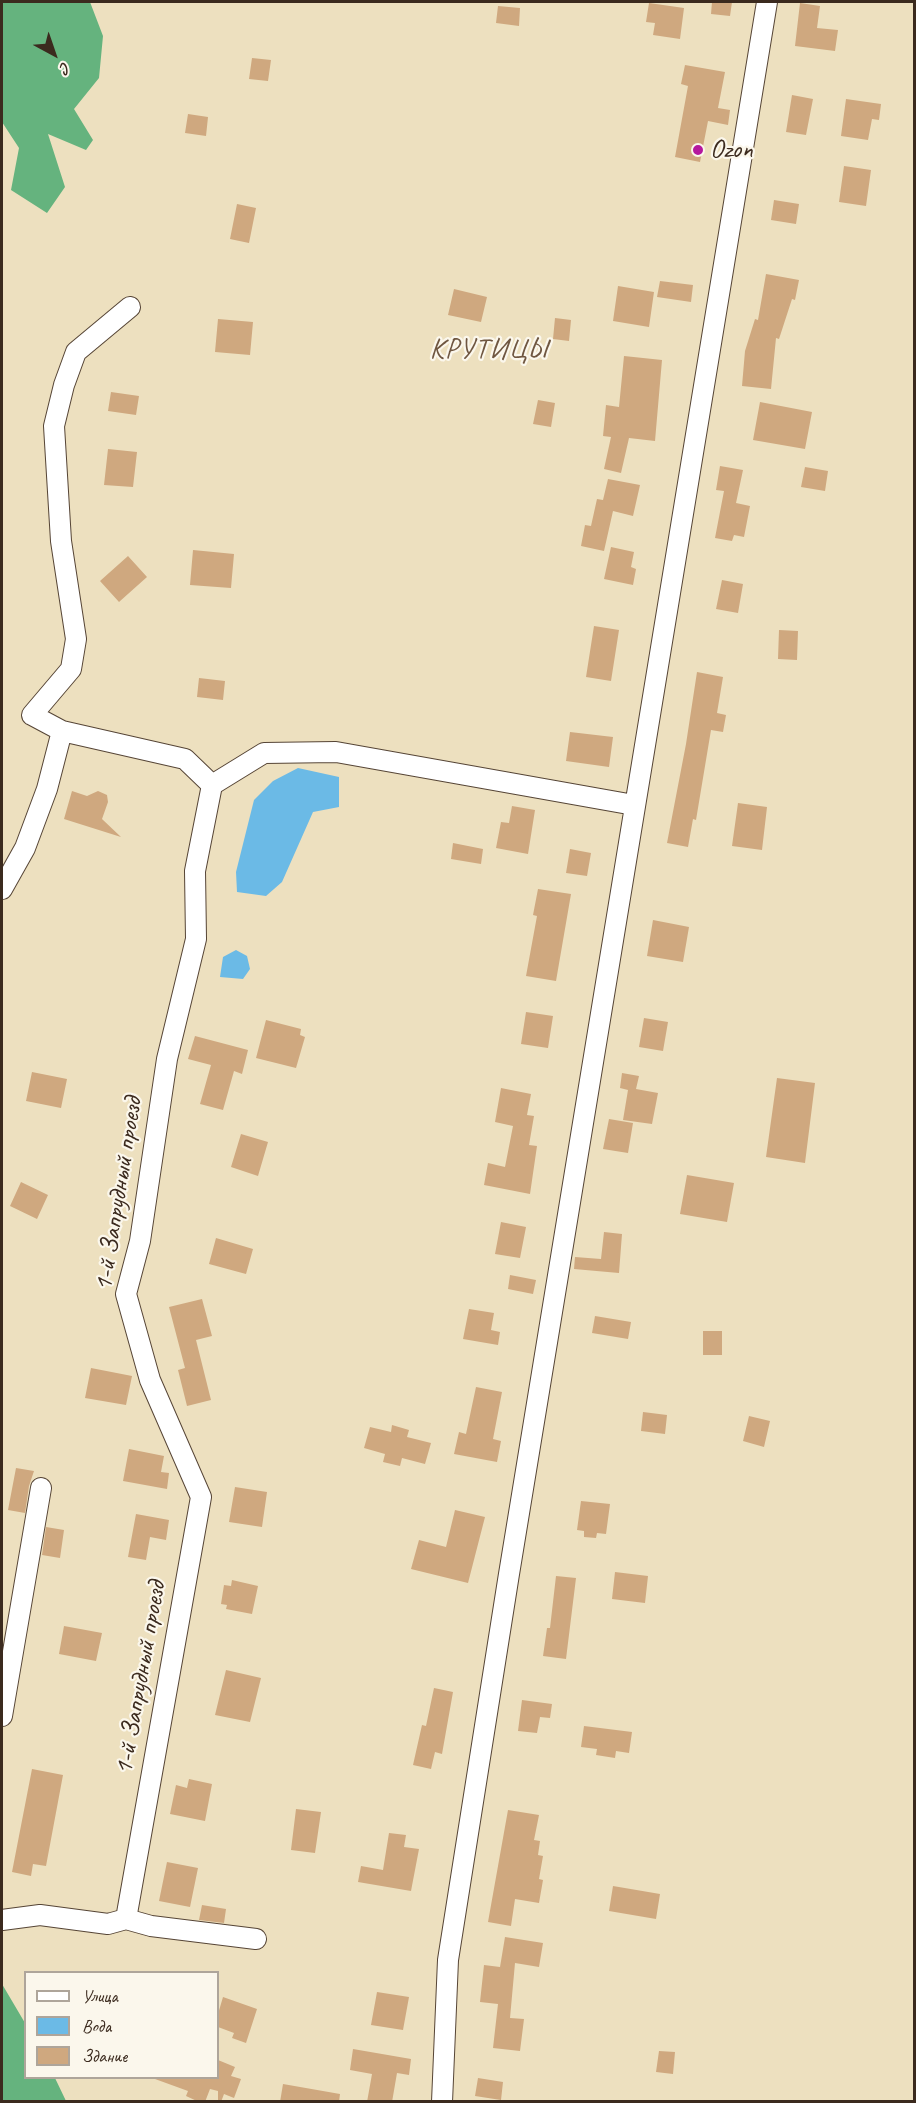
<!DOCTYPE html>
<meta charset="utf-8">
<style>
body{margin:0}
#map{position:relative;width:916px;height:2103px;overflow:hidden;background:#ede0bf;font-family:Caveat,sans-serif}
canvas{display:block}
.frame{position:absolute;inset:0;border:3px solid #3b2a1e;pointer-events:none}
.legend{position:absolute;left:24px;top:1971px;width:195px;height:108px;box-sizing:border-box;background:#fbf7ec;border:2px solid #aea59a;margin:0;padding:8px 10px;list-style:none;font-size:18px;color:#3b2a1e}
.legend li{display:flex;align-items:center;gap:12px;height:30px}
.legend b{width:30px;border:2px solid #aea59a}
.north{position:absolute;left:24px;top:24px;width:60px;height:60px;-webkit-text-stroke:4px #fbf7ec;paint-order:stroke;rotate:140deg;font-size:16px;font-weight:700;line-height:24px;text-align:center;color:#3b2a1e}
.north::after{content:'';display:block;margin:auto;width:21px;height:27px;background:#3b2a1e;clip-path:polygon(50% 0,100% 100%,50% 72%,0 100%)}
</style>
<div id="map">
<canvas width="916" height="2103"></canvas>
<div class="frame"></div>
<ul class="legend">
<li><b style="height:8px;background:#fff"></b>Улица</li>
<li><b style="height:16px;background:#6bbae6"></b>Вода</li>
<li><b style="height:16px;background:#cfa87f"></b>Здание</li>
</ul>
<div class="north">С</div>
</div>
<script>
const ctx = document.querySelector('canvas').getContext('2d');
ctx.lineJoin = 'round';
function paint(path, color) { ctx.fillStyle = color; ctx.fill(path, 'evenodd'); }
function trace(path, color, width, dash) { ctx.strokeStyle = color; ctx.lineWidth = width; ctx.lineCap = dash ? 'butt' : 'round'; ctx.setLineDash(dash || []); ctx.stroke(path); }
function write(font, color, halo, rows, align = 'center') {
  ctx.font = font + ' Caveat,sans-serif'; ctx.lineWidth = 4.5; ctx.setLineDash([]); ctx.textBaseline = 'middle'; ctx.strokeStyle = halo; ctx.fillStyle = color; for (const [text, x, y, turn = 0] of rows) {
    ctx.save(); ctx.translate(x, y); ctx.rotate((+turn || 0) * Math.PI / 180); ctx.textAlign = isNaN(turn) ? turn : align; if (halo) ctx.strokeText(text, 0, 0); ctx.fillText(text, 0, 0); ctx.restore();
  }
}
paint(new Path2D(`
 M2,2H90L103,36L99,78L74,109L93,140L86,150L48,134L65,187L47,213L11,190L19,148L2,122Z
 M2,1984L25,2023L26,2078H55L66,2101H2Z`), '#65b37e');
paint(new Path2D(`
 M298,768L339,777V807L313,812L282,882L266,896L237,892L236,872L254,800L273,781Z
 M236,950L247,956L250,969L243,979L220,977L223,957Z`), '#6bbae6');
paint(new Path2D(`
 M712,2H732L730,16L711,14Z
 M649,3L684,8L680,39L653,35L655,23L646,22Z
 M800,3L820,6L817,28L838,30L835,51L795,46Z
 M498,6L520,8L519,26L496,23Z
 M252,58L271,60L268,81L249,79Z
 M685,65L725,72L718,108L730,110L728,125L708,121L700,162L675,157L688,86L681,84Z
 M792,95L813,99L806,135L786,132Z
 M846,99L881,104L879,120L872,119L868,140L841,136Z
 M188,114L208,117L206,136L185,133Z
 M844,166L871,170L866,206L839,202Z
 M774,200L799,204L796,224L771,220Z
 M237,204L256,208L249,243L230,239Z
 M766,274L799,280L795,300L792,299L779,339L776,338L771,389L742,386L745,351L755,319L758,320Z
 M660,281L693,285L691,302L657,297Z
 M618,286L654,292L649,327L613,321Z
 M454,289L487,297L481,322L448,315Z
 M555,318L571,320L569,341L553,339Z
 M218,319L253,322L250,355L215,352Z
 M624,356L662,360L655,441L629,438L621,473L604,469L611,437L603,436L606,405L619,407Z
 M111,392L139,396L136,415L108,411Z
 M538,400L555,403L551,427L533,424Z
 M760,402L812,412L805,449L753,440Z
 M108,449L137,452L133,487L104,485Z
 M720,466L743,470L736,503L750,506L744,537L734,535L732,541L715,538L724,491L716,490Z
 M805,467L828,471L825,491L801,487Z
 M608,479L640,485L633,516L613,511L604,551L581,546L585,525L591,526L597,499L603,500Z
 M611,547L634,552L631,567L636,569L633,585L604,579Z
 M193,550L234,554L231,588L190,585Z
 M128,556L147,577L119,602L100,581Z
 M722,580L743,584L738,613L716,609Z
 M594,626L619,630L611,681L586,677Z
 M779,630L798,631L797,660L778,659Z
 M697,672L723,677L717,713L726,715L723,732L711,730L696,820L693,819L688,847L667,843L686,744Z
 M199,678L225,681L223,700L197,697Z
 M570,732L613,737L609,767L566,761Z
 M72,791L87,796L98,791L107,795L108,802L102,819L121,837L64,819Z
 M738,803L767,807L762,850L732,846Z
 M512,806L535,810L528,854L496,848L501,822L509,823Z
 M453,843L483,849L481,864L451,859Z
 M570,849L591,853L587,876L566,873Z
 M538,889L571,894L556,981L526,976L537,916L533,915Z
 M653,920L689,927L683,962L647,956Z
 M526,1012L553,1016L548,1048L521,1044Z
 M644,1018L668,1022L663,1051L639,1047Z
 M266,1020L301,1029L300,1035L305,1037L296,1068L256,1058Z
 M195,1036L248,1050L242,1074L234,1071L223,1110L200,1104L211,1065L188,1059Z
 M32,1072L67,1079L61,1108L26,1101Z
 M622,1073L639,1076L636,1089L658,1093L652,1124L623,1120L628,1090L620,1088Z
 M777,1078L815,1083L805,1163L766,1157Z
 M501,1088L531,1094L527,1115L534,1116L529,1145L537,1146L530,1194L484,1185L488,1163L505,1167L513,1126L495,1122Z
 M609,1119L633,1123L628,1153L603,1149Z
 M241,1134L268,1142L258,1176L231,1167Z
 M687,1175L734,1183L727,1222L680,1214Z
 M21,1182L48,1195L37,1219L10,1206Z
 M501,1222L526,1227L520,1258L495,1254Z
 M604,1232L622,1234L619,1273L574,1269L575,1257L601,1259Z
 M216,1238L253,1249L246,1274L209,1264Z
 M510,1275L536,1280L533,1294L508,1289Z
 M202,1299L212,1336L196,1340L211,1400L187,1406L178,1370L185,1368L169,1307Z
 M469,1309L494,1313L491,1330L500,1332L498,1345L463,1339Z
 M595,1316L631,1322L628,1339L592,1333Z
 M703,1331H722V1355H703Z
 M91,1368L132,1376L126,1405L85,1398Z
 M476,1387L502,1392L493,1439L501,1441L497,1462L454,1454L459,1432L466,1434Z
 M643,1412L667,1415L665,1434L641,1431Z
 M749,1416L770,1421L764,1447L743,1441Z
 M392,1425L409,1430L407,1437L431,1443L425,1464L402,1458L400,1466L383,1462L385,1454L364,1448L370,1427L391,1432Z
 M129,1449L164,1456L161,1472L169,1473L167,1489L123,1481Z
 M16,1468L34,1471L29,1486L25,1513L8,1510Z
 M235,1487L267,1492L262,1527L229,1522Z
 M581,1501L610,1504L606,1534L597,1533L596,1538L584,1537V1531L577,1530Z
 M455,1510L485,1517L468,1583L411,1569L419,1540L446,1547Z
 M136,1514L169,1520L166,1540L150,1537L146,1560L128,1557Z
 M46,1527L64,1530L60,1558L42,1555Z
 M615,1572L648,1576L645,1603L612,1599Z
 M556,1576L576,1578L566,1659L543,1656L547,1628H550Z
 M232,1580L258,1586L252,1614L226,1609L227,1605L221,1604L224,1585L231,1586Z
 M64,1626L102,1633L96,1661L59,1654Z
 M226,1670L261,1678L250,1722L215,1715Z
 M434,1688L453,1692L442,1754L435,1752L431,1769L413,1765L422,1725L426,1726Z
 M522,1700L552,1704L550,1718L540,1717L537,1733L518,1731Z
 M584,1726L632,1732L629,1753L616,1751L615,1758L596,1755L597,1749L581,1747Z
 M32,1769L63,1775L46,1866L33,1864L31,1876L12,1872Z
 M189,1779L212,1784L205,1821L170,1814L176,1785L187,1788Z
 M296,1809L321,1812L315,1853L291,1850Z
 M508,1810L539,1815L534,1840L540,1841L538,1855L543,1856L539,1879L543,1880L539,1903L515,1899L511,1926L488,1922Z
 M389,1833L406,1835L404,1847L419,1849L411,1891L358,1882L361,1866L383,1870Z
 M167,1862L198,1868L190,1907L159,1901Z
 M613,1886L660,1894L656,1919L609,1911Z
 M202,1905L226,1909L224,1923L199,1920Z
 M505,1937L543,1943L539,1967L515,1963L510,2018L524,2019L520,2051L493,2048L498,2004L480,2002L484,1965L500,1967Z
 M377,1992L409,1997L403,2030L371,2025Z
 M223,1997L257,2009L246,2043L232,2038L234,2033L218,2027V2014Z
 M353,2049L411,2059L409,2075L397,2073L392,2102H367L372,2074L350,2070Z
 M659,2051L675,2052L673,2074L656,2072Z
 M218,2060L235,2067L231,2076L241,2079L234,2098L224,2094L221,2102H218V2091L210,2089L205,2102H199L186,2096L188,2091L155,2079L218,2078Z
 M478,2078L503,2082L501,2100L475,2096Z
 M283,2084L340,2094L339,2102H280Z`), '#cfa87f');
const minor = new Path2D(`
 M130,307L76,352L64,385L54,426L61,541L76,639L71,669L32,715L62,731L185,759L212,785
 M212,785L264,753L336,752L634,805
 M2,889L25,848L47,789L62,731
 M2,1716L41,1488
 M126,1919L201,1497L150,1380L126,1294L140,1241L167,1059L196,939L195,871L212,785
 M2,1920L40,1915L108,1924L126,1919L151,1926L256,1939
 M442,2102L448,1960L509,1574L767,2`);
trace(minor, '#564536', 22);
trace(minor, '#fff', 20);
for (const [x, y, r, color] of [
 [698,150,6,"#b5179e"]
]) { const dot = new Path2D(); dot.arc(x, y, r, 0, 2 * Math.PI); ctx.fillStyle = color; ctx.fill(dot); trace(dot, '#fbf7ec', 2); }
write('26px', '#3b2a1e', '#fbf7ec', [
 ["Ozon",710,150]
], 'left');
write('26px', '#3b2a1e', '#fbf7ec', [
 ["1-й Запрудный проезд",119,1194,-81],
 ["1-й Запрудный проезд",141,1678,-80]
]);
ctx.letterSpacing = '1.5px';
write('28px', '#6f5640', '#fbf7ec', [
 ["КРУТИЦЫ",489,351]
]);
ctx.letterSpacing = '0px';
</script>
